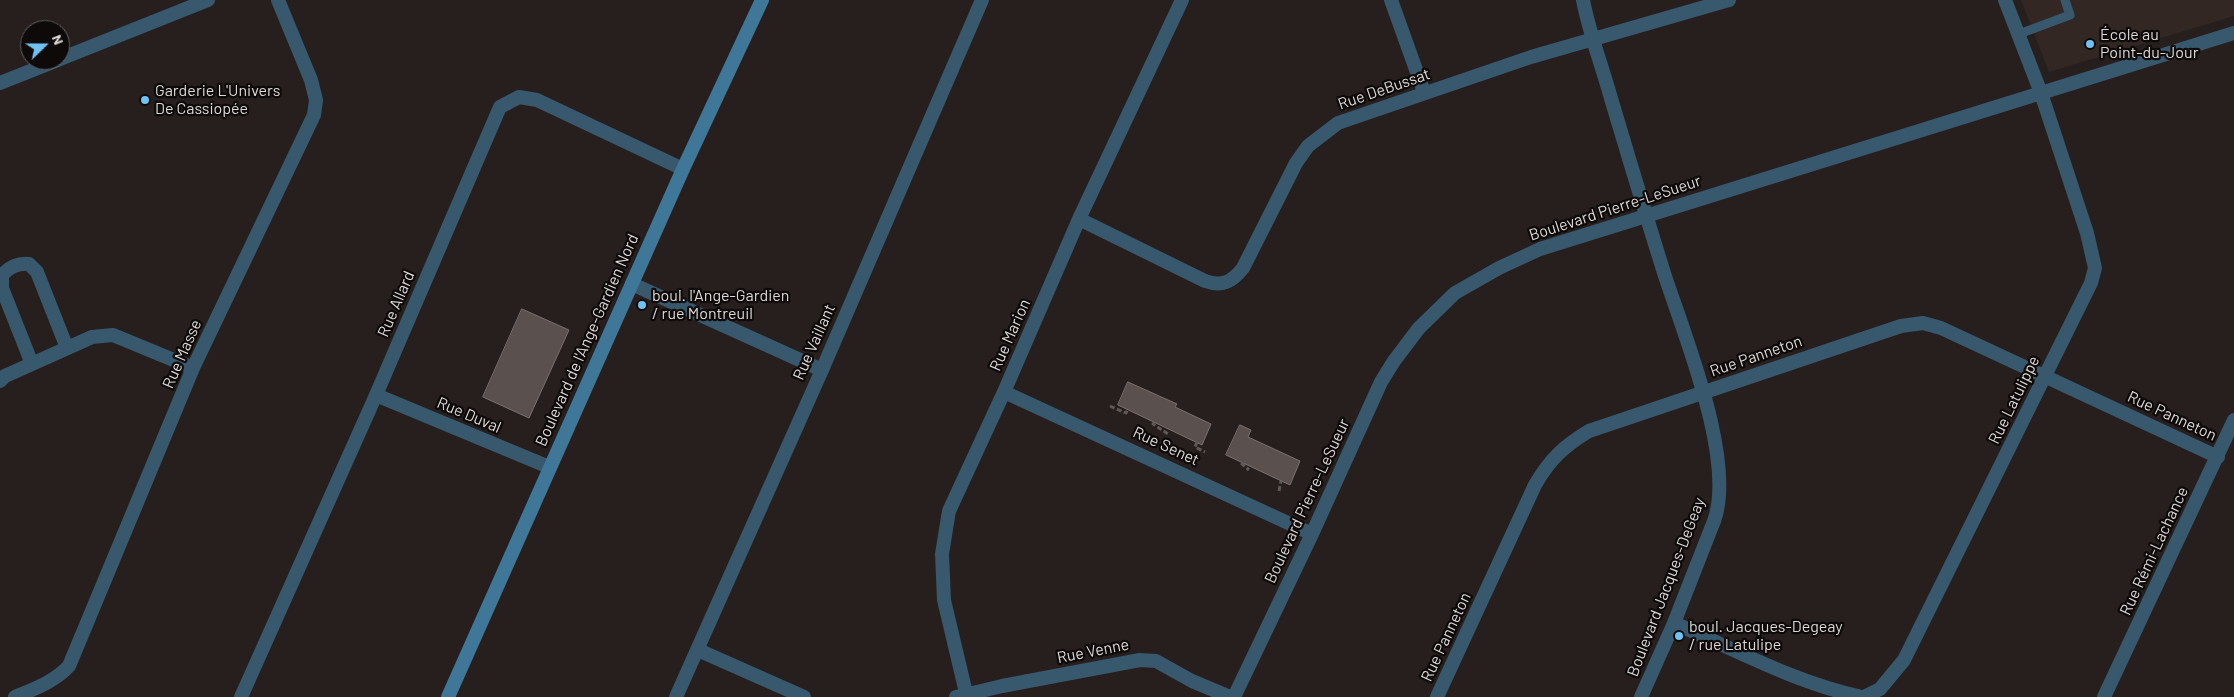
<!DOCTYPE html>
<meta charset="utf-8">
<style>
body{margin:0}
#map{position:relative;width:2234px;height:697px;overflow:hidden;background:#261f1d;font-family:Barlow,sans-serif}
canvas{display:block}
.north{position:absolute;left:20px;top:20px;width:50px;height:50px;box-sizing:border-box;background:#0d0a09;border:1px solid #605c5b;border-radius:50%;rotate:68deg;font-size:14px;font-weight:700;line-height:20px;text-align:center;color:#ddd8d6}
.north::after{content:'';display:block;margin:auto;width:18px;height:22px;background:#70c2f4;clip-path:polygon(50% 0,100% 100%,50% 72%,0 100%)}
</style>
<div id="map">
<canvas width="2234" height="697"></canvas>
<div class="north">N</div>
</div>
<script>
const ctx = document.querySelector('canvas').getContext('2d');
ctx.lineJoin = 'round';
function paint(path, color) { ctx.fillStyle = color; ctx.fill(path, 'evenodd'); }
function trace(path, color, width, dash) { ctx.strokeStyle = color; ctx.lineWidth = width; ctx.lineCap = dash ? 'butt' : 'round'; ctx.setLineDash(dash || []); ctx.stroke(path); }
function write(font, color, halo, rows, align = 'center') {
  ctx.font = font + ' Barlow,sans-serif'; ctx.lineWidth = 4.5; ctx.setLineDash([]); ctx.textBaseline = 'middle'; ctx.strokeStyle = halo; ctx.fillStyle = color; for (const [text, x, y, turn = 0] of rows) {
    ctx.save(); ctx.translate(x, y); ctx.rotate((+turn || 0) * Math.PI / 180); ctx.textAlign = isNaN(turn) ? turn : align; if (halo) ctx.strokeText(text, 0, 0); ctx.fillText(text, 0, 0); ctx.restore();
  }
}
paint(new Path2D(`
 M2021,0H2234V16L2049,72Z`), '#332723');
const building = new Path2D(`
 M522,309L569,330L529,418L483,397Z
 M1128,382L1177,404L1175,407L1211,424L1202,445L1118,405Z
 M1240,425L1251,430L1248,437L1300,461L1290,485L1226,455Z`);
paint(building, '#5a514f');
trace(building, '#7a716f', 1);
trace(new Path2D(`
 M1110,406L1126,413L1128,409
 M1154,422L1153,424L1168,434
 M1197,442L1195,447L1205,452
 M1241,463L1249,470
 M1279,491L1281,481`), '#5e5856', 3, [5, 2.5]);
trace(new Path2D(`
 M2019,34L2070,15L2065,0`), '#37586d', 9);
trace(new Path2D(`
 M1391,0L1424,92
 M1583,0C1589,32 1601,63 1610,95C1628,155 1646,216 1665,276C1685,337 1736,461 1714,521L1674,623L1641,697
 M60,59L208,0
 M0,83L58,60
 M1079,219L1205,281C1222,287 1232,282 1243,268L1296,163L1308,146L1338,123L1531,57L1729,0
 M632,284L822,370
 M32,364L2,288V275C10,267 17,263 29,264L37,272L67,348
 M0,381L5,376L92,337L113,335L193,368
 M1004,392L1312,534
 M376,395L549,467
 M1674,623C1736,650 1796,683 1862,697
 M698,650L804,697
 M15,697C34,689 54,682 69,666L193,368L314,115L316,100L311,80L278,0
 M241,697L376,395L500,107L519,97L537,100L683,169
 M676,697L822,370L982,0
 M956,697L1002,686L1140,660L1156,661L1192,681L1230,697
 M967,697L944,600L942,554L949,511L1004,392L1079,219L1182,0
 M1234,697L1312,534L1381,382L1394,361L1419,328L1455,293L1499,268L1540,249L2234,33
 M1437,697L1535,485C1550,459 1564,446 1589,431L1901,326L1923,323L1941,328L2218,457
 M1864,697L1880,689L1904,660L2091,283L2095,268L2087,233L2041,93L2005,0
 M2104,697L2234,420`), '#37586d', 14);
trace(new Path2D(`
 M448,697L683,169L762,0`), '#3f7799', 14);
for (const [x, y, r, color] of [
 [2090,44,5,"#70c2f4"],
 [145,100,5,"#70c2f4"],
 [642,305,5,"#70c2f4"],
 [1679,636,5,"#70c2f4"]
]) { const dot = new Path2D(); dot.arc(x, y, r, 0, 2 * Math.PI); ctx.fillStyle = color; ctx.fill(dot); trace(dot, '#0d0a09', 2); }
write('16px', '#ddd8d6', '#0d0a09', [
 ["École au",2100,35],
 ["Point-du-Jour",2100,53],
 ["Garderie L'Univers",155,91],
 ["De Cassiopée",155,109],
 ["boul. l'Ange-Gardien",652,296],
 ["/ rue Montreuil",652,314],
 ["boul. Jacques-Degeay",1689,627],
 ["/ rue Latulipe",1689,645]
], 'left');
write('16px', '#ddd8d6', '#0d0a09', [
 ["Rue DeBussat",1384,89,-19],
 ["Boulevard Pierre-LeSueur",1615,208,-18],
 ["Rue Allard",396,304,-67],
 ["Rue Marion",1010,335,-66],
 ["Boulevard de l'Ange-Gardien Nord",587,340,-66],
 ["Rue Vaillant",814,342,-66],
 ["Rue Masse",182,354,-66],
 ["Rue Panneton",1756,356,-19],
 ["Rue Latulippe",2014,400,-64],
 ["Rue Duval",469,415,23],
 ["Rue Panneton",2172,416,25],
 ["Rue Senet",1166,446,25],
 ["Boulevard Pierre-LeSueur",1307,501,-65],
 ["Rue Rémi-Lachance",2154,551,-65],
 ["Boulevard Jacques-DeGeay",1666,587,-69],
 ["Rue Panneton",1446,637,-65],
 ["Rue Venne",1093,651,-11]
]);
</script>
